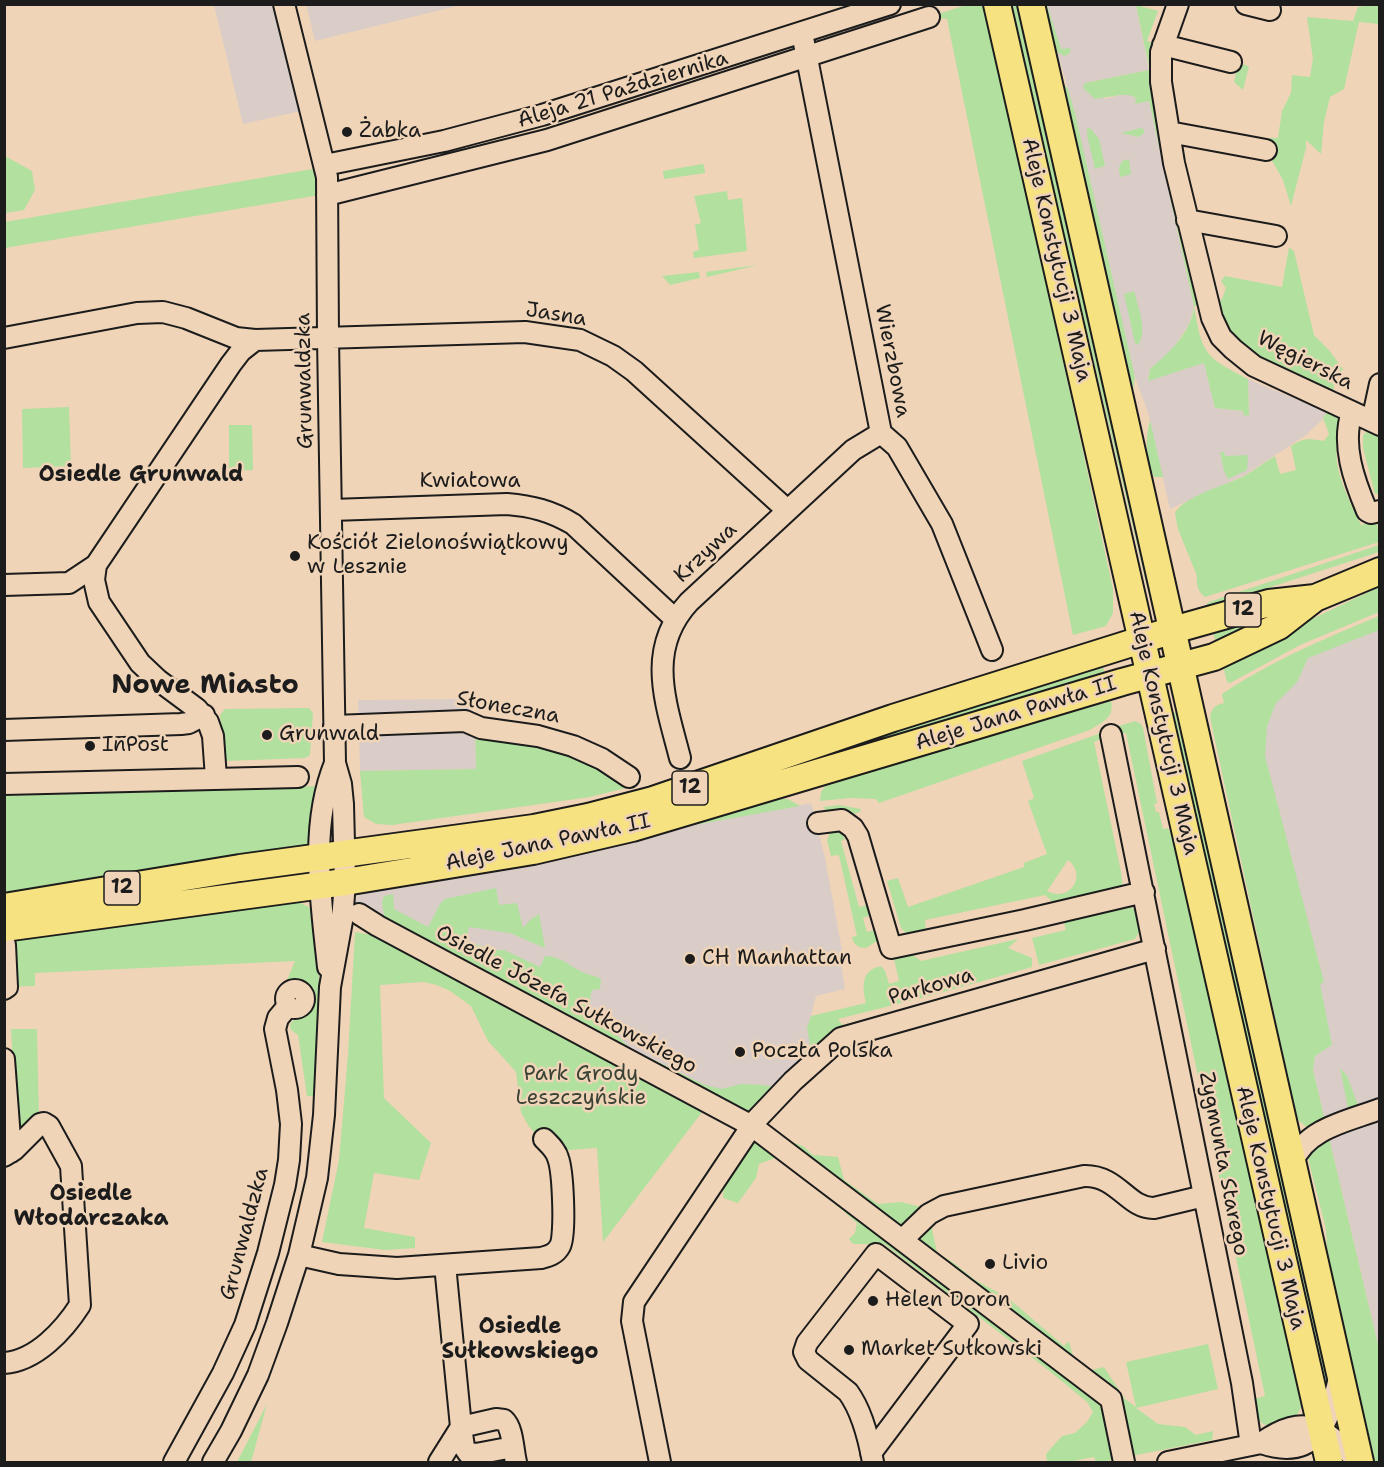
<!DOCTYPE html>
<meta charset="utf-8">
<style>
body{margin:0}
#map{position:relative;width:1384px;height:1467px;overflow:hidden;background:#f0d4b7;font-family:"Shantell Sans",sans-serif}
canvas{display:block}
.frame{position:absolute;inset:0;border:6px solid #1c1c1c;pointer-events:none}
</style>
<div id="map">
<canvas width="1384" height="1467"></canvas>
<div class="frame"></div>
</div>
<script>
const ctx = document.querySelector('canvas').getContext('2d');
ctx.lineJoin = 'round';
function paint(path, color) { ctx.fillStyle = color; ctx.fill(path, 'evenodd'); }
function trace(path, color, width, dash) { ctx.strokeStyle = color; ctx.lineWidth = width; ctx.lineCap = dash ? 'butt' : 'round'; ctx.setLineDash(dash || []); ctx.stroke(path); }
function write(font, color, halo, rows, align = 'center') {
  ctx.font = font + ' "Shantell Sans",sans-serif'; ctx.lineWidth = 5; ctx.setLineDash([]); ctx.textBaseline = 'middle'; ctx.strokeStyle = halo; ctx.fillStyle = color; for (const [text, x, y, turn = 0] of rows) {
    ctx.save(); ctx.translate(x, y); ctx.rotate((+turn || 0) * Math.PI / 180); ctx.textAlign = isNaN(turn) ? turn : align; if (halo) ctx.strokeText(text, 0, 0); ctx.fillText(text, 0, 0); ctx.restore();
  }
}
paint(new Path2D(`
 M306,4H461V5L315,41Z
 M214,5H284L310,109L243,124Z
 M1046,5H1136L1149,70L1085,83L1105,99L1120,95H1129L1136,98L1154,97L1149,101L1194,306L1189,324L1173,349L1150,369L1148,380L1204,363L1215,408L1244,411L1249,415L1248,379L1327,412L1322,420L1306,435L1245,475L1170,509L1148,413L1135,377L1075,113L1058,55Z
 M1379,628V1349L1313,1070L1315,1056L1256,738L1264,712L1303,658Z
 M472,699L471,723L475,725L476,769L360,771L358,700Z
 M811,803L825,858L842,950L840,956L845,989L816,996L811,1016L820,1057L752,1126L352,908L358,895L371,886Z`), '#dacdc7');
paint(new Path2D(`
 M966,5H985L1113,589V613L1106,626L1073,635L947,19L929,17Z
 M1010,5H1018L1032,59L1154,589L1148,591Z
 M1042,5H1047L1061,49L1071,48L1069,54L1064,56L1054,50Z
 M1136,5L1158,11L1147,41L1155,44L1149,55V67Z
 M1370,5H1379V24L1359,22L1344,89L1330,97L1324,122L1321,154L1306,140V148L1291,206L1283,180L1266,150L1268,138H1278L1282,111L1291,93L1292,75L1310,77L1313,59L1307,17L1353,21L1358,7Z
 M1238,63L1249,66L1243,90L1234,82Z
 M1149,70L1171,187L1197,302V306H1194C1202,354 1205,357 1248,379L1249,415L1244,416L1243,411L1215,408L1204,363L1148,381L1150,369C1170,352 1191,333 1194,306L1149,101L1135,104L1136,98L1129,95H1120L1095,99L1083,88L1085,83Z
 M1064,84L1068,89L1075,113L1135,377L1133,389L1129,388L1062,86Z
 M1090,128L1099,139L1105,166L1095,169L1087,135V129Z
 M1141,128L1144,130V133L1139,137L1121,133Z
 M5,156L32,171L35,190L24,210L5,213Z
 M1129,159L1131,174L1120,177L1119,168L1122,161Z
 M702,164L704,165L705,173L664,179L663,171Z
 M324,167L326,194L5,248V222Z
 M727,191L728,200L742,198L747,251L694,258L693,252L699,250L695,225L701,223L694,196Z
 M1289,247L1294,251L1314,335L1329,350L1343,369L1334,383L1333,403L1233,349L1215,304L1222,299L1226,288L1221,281L1225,276L1282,287Z
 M758,265L707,277L706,272Z
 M699,272L700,278L670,285L662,276Z
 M1134,291C1138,307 1148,331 1138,345L1135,343L1124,294Z
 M69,407L71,466L23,468L22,409Z
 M1327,412L1342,420C1340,428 1337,436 1337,443C1333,472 1349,499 1361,525L1377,520L1379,542L1205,597C1198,592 1196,585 1197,576L1178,529L1175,513C1185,495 1228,485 1246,475C1256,469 1265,462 1275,456L1280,474L1296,470L1291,446C1302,438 1310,438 1324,441L1329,434L1323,418Z
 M1150,420L1163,477H1154C1145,458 1145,441 1150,420Z
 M229,425H252L253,470L229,471Z
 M1368,431L1379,435V494H1375L1363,448V435Z
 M1220,452H1224L1225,456L1248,455L1247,470L1228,479L1224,471Z
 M1379,545V552L1206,608L1205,606L1209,602Z
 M1379,587V612L1300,645L1230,683L1227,682L1222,662Z
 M1286,607L1217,646L1213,633Z
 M1379,616V630L1308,658L1297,682L1276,703L1267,726L1265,756L1324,982L1320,984L1332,1045L1315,1056L1313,1070L1379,1349V1462H1372L1336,1296L1327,1248L1326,1229L1308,1158L1309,1129L1297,1119L1210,717C1212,707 1215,705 1224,703L1222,694C1273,660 1324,639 1379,616Z
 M1101,660L1105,675C1051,691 996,705 943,722C916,731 890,744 862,753C707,802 550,845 389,868L388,861L546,837L703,791L994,691Z
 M1111,701C1115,718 1102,722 1090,730L879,803L876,799L850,798L820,801L821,792L831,778L947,749Z
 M309,708L313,713L310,755L305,758L226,761L220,715L225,709Z
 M1175,712L1334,1372L1355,1462H1333L1169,713Z
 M1135,721L1141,724L1143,728L1157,803L1154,804L1156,812H1159L1163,829L1168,828L1178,849L1303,1397C1302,1419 1279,1437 1259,1421C1253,1415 1251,1407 1249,1400L1265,1396L1126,733L1118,734L1116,727Z
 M475,725L614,766L638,785L590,797L392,825L376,824L364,817L360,771L476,769Z
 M1104,732L1106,737L1094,742L1121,872L1124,896L1063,911L1045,895L925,920L926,935C916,935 908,937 901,928L887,881L898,878L908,907L1024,867V863L1047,854L1028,801L1034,798L1022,761ZM1068,860C1088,876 1069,903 1047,891Z
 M317,786C315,806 317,830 306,847L5,900V796Z
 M780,799H788L800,806L689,826Z
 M839,805L861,809L860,812C847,816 833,820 823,807Z
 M838,830L842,833L845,839L841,841L859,907L868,905L871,915L863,918L867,932L877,929V941L866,948C859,948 853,945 852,937L857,936L839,855L831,856L827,840L830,832Z
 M496,888L499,905L517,903L523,928L530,920L539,914L545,948L510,933L469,927L466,941L494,950H504L540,967L545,956C561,956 569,966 582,972C588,975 595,975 601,979L600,989L592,990C589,998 592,1003 588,1011L596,1022L618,1036L630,1048L705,1085L722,1089L741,1084L763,1085L785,1089L752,1126L709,1103L603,1242L597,1148L555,1151L529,1127L521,1112L516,1072L488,1041L471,1006L450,991L437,985L423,982L380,985L384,1098L431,1143L419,1180L374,1173L364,1228L415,1237V1248L385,1250L322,1242L339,1160L348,1055L355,932L378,936L386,930L382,902L384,896L393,894L394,909L428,927L440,904L445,899Z
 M298,902L309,907L316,921L321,1021L315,1096H307L298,1035L291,1030L290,1024L309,1005V994C301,985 294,984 283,990L295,961L35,973V986L7,987L5,939Z
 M1121,906C1139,906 1137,912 1142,927L1135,939L1039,965L1032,938L1066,930L1063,919Z
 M1018,939L1008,948L1032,958V967L933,995L838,1019L843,1026L841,1038L801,1065L802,1057L810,1044L807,1028L811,1016L866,1003C862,987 861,970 881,966L885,971L889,984L899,981L894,959L913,955L921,961Z
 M11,1029H37L39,1119L24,1130L17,1132Z
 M1340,1068L1347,1076L1358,1105L1355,1110L1348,1108Z
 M755,1135L786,1140L803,1146L813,1155L838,1157L844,1180L878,1204L901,1202L925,1208L929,1214L937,1253L954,1263L975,1280L1008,1298L1064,1346L1069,1341L1074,1360L1087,1371L1104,1367L1125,1399L1136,1407L1126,1362L1208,1344L1218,1389L1136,1408L1158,1424L1185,1427L1196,1435L1213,1431L1212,1440L1101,1462H1096L1094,1457L1068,1462H1047L1046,1454L1062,1436L1075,1433L1087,1422L1093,1412L1087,1402L1052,1373L884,1244H853L849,1239L855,1233L857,1223L780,1156L759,1164L756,1178L738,1203L723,1198L724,1183L749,1151Z
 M267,1404L251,1462H237Z`), '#b1e09f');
const minor = new Path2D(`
 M1178,4L1161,52V82L1174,163L1212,318L1221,337L1233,349L1254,366L1380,425
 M1246,4L1270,10
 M802,33L881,433L897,447L942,524L992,650
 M1163,45L1231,62
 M1169,132L1266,150
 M325,165L444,141L542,115L890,4
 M327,195L547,140L929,17
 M1187,220L1276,236
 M4,338L137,313L163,312L186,318L236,338L255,340L525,332L580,340L613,356L634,371L787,510
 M1352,412C1341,445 1354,480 1367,511L1371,513L1380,511
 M1372,421L1380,384
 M332,510L507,504C532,506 551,511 573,524L675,619
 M4,585L69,583L96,565
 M334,726L465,721L481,728L538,736L573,746L602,759L629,777
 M4,730L181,724L189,723L204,715
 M1111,735L1242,1383L1251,1445
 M680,758C666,703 645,650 689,602L853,450L881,433
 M216,778L213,736L208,722L197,709L158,680L140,663L99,602L94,580L96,565L231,364L241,351L255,340
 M4,784L298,777
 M818,823L842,820L853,828L858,836L891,948L1025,920L1144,892
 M359,914L378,926L752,1126L1111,1399L1124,1462
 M328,967C321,900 309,827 335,763
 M4,989L7,987L5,945
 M286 999a9 9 0 1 1 18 0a9 9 0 1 1-18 0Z
 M4,1059L11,1152
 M4,1156L14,1150L40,1124L44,1123L49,1126L71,1166L80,1305C64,1330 36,1361 4,1363
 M1293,1162C1306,1128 1349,1121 1380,1109
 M902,1240L929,1214L944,1206L1084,1176C1118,1175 1128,1209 1154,1208L1204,1196
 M299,1255L339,1264L397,1268L541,1258C549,1256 556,1254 560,1246C566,1235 563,1171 558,1158C556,1150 549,1144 544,1139
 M1261,1443C1316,1462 1329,1423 1339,1378
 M513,1447L476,1454L468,1453L464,1447L461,1427L496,1419L504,1420C513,1428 513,1450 516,1462
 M871,1453L968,1324L876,1254L807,1343L804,1352L808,1360L848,1392C862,1411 869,1440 873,1462
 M174,1462L223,1373L245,1325L268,1253L285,1185L289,1160L291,1124L287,1090L275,1029L278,1018L288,1006
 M213,1462L231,1431L258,1375L277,1323L299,1255L317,1178L324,1115L330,987L342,921L345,882L343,804L341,784L335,763L328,338L327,177L284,4
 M439,1462L461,1427L445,1265
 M660,1462L632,1321L634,1302L755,1121L793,1081L841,1038L1155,949
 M1168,1462L1261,1443C1306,1411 1325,1429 1359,1462`);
const major = new Path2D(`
 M997,4L1329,1462
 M1031,4L1360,1462
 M4,907L240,868L534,828L588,817L653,800L893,718L1173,630L1269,603L1315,598
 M4,928L345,882L533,851L632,828L1122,682L1214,657L1279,626L1315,598L1380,571`);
trace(minor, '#1c1c1c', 24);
trace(major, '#1c1c1c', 30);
trace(minor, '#f0d4b7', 20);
trace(major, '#f7e281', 26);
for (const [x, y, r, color] of [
 [347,132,6,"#1c1c1c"],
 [295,556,6,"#1c1c1c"],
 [267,735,6,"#1c1c1c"],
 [90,746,6,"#1c1c1c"],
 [690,959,6,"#1c1c1c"],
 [740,1052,6,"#1c1c1c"],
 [990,1264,6,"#1c1c1c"],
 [873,1301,6,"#1c1c1c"],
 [849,1350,6,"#1c1c1c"]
]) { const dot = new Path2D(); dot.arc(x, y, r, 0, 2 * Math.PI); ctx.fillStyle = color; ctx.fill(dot); trace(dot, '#f0d4b7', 2); }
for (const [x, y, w] of [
 [1243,610,36],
 [690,788,36],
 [122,888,36]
]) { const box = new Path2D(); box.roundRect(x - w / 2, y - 17, w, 34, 4.5); ctx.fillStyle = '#f0d4b7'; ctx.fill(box); trace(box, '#1c1c1c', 1.5); }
write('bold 20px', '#1c1c1c', null, [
 ["12",1243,610],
 ["12",690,788],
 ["12",122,888]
]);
write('21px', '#1c1c1c', '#f0d4b7', [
 ["Aleja 21 Października",623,90,-17],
 ["Aleje Konstytucji 3 Maja",1056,260,77],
 ["Jasna",556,315,9],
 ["Wierzbowa",892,361,79],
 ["Węgierska",1305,361,27],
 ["Grunwaldzka",305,381,-91],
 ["Kwiatowa",470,482],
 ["Krzywa",706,553,-43],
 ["Słoneczna",508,708,10],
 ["Aleje Jana Pawła II",1016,714,-17],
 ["Aleje Konstytucji 3 Maja",1163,733,77],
 ["Aleje Jana Pawła II",548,843,-12],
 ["Parkowa",931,987,-16],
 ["Osiedle Józefa Sułkowskiego",566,1000,28],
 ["Zygmunta Starego",1223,1164,79],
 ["Aleje Konstytucji 3 Maja",1270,1208,77],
 ["Grunwaldzka",245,1234,-75]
]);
write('21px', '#1c1c1c', '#f0d4b7', [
 ["Żabka",359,132],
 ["Kościół Zielonoświątkowy",307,544],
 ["w Lesznie",307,568],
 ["Grunwald",279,735],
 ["InPost",102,746],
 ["CH Manhattan",702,959],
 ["Poczta Polska",752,1052],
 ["Livio",1002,1264],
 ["Helen Doron",885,1301],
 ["Market Sułkowski",861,1350]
], 'left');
write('21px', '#3a4336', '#f0d4b7', [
 ["Park Grody",581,1075],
 ["Leszczyńskie",581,1099]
]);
write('bold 22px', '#1c1c1c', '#f0d4b7', [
 ["Osiedle Grunwald",141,475],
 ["Osiedle",91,1194],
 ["Włodarczaka",91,1219],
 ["Osiedle",520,1327],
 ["Sułkowskiego",520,1352]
]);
write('bold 27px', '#1c1c1c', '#f0d4b7', [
 ["Nowe Miasto",205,686]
]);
</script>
